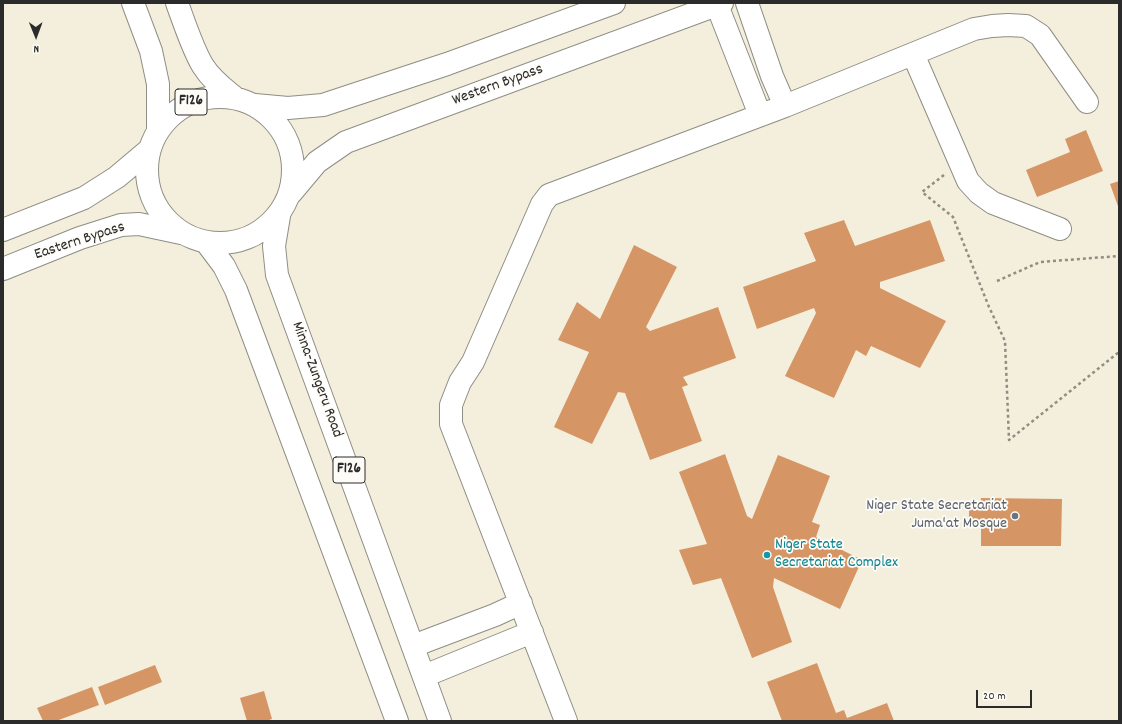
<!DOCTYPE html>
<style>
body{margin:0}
#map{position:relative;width:1122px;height:724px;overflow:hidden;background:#f3efdc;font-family:Dekko,sans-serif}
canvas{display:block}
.frame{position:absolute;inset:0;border:4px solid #2b2b2b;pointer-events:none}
.north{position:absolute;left:16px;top:16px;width:40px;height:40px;-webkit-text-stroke:3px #fdfcf7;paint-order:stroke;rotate:179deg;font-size:11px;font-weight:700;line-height:16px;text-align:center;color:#2b2b2b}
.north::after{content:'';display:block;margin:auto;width:14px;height:18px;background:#2b2b2b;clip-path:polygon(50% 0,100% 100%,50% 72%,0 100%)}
.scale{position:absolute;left:976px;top:690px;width:56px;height:18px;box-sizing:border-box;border:2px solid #2b2b2b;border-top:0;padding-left:5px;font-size:12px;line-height:14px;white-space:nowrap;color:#2b2b2b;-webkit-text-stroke:3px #fdfcf7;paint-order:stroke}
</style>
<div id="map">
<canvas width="1122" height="724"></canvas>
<div class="frame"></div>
<div class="north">N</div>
<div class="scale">20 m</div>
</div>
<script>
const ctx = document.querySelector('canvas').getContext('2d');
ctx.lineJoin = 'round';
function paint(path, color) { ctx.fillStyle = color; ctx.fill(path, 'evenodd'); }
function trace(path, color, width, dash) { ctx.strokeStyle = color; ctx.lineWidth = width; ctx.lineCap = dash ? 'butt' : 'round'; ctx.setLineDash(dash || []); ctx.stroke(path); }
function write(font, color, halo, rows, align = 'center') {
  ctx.font = font + ' Dekko,sans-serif'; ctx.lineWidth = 3.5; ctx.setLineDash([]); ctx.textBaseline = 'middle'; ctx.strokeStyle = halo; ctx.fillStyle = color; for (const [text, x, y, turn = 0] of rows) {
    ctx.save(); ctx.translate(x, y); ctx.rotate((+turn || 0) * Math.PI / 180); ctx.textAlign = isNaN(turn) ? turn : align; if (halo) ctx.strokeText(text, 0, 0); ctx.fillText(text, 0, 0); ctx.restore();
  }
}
paint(new Path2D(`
 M1086,130L1103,171L1037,197L1026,170L1070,152L1065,139Z
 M1119,181V209L1110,184Z
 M844,220L855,246L930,220L945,261L880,282V288L946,321L920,368L871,346L866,356L856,350L834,398L785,376L816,313L814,308L757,329L743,287L816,261L804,233Z
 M634,245L677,267L646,327L650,331L718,307L736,358L683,377L688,385L682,387L702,441L650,460L625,393L618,392L592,444L554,427L589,352L558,340L577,302L600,319Z
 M725,454L747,516L752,519L778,455L830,476L812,522L820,525L816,537L862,560L840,609L774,578L773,587L792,642L752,658L721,578L693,585L679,550L707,544L679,472Z
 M981,498L1062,499L1061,546H981V525L969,524V507H980Z
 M817,663L836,713L844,710L847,718L887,703L894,721H782L767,682Z
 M155,665L162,682L105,705L98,687Z
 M92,687L99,705L56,721H43L37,708Z
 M264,691L272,719L266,721H247L240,698Z`), '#d59564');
const minor = new Path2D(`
 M747,3L772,76L785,106
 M717,5L760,115
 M913,54L968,181L979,193L993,203L1060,229
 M413,646L495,615L521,603
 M424,676L532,632
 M566,721L451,424V405L460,382L473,362L542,204L549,195L785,106L974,29L992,26L1008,25L1026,26L1040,35L1087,102`);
const major = new Path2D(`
 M133,3L151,51L158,84V130
 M177,3C184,22 193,50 203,66C211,79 223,88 234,97
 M147 170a73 73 0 1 1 146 0a73 73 0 1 1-146 0Z
 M255,105L288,108L323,105L447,64L614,3
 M291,193L317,162L346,142L722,3
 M279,216L274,246L277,275L440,721
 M3,230L84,198L117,177L149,150
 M206,242L224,266L236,290L397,721
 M3,269L80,238L121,225L139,224L181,233`);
trace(minor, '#8f8d84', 24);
trace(major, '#8f8d84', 24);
trace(new Path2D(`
 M944,175L922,192L953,217L989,307L1005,341L1009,440L1119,352
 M997,281L1040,262L1119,256`), '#8f8d84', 2.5, [3, 3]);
trace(minor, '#fff', 22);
trace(major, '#fff', 22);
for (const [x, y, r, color] of [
 [1015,516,4,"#6b7280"],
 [767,555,4,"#0f9aa8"]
]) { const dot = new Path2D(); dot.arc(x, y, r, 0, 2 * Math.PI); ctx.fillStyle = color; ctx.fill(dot); trace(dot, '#fdfcf7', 1.5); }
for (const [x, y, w] of [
 [191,102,32],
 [349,470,32]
]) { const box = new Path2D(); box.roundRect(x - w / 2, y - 13, w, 26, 3); ctx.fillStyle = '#fdfcf7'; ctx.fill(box); trace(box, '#2b2b2b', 1); }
write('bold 15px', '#2b2b2b', null, [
 ["F126",191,102],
 ["F126",349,470]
]);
write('16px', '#2b2b2b', '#fdfcf7', [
 ["Western Bypass",498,86,-20],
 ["Eastern Bypass",80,242,-18],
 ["Minna-Zungeru Road",316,380,70]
]);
write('16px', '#5b616d', '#fdfcf7', [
 ["Niger State Secretariat",1007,507],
 ["Juma'at Mosque",1007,525]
], 'right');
write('16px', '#0d838f', '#fdfcf7', [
 ["Niger State",775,546],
 ["Secretariat Complex",775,564]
], 'left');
</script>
